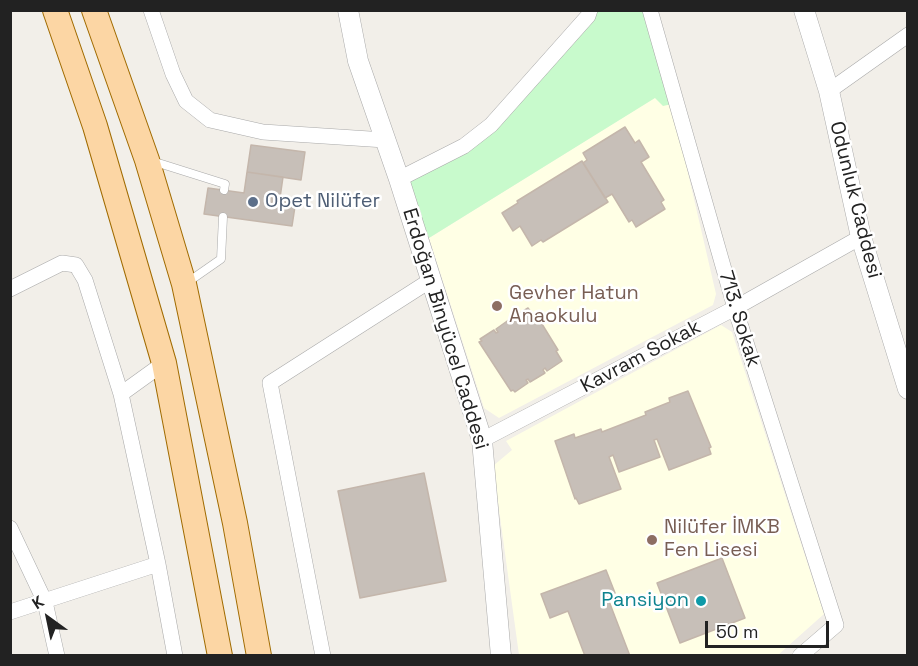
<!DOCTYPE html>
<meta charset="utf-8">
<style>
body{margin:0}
#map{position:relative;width:918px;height:666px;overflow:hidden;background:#f2efe9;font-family:"Space Grotesk",sans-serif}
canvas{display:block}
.frame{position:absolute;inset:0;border:12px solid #222;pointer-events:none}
.north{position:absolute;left:18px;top:588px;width:60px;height:60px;-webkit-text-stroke:4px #fff;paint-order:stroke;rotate:327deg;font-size:16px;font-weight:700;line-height:24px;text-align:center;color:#222}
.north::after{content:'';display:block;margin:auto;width:21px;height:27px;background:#222;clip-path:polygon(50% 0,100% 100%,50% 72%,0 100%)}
.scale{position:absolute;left:705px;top:621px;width:124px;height:27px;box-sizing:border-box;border:3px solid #222;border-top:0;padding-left:8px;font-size:18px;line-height:21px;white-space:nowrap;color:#222;-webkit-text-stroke:4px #fff;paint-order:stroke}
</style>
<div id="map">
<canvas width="918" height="666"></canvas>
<div class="frame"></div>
<div class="north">K</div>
<div class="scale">50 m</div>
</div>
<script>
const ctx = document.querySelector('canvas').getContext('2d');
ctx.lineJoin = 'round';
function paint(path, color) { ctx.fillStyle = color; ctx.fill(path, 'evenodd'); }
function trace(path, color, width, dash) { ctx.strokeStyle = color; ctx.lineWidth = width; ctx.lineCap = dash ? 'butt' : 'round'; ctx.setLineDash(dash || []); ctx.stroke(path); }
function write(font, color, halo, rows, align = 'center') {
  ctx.font = font + ' "Space Grotesk",sans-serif'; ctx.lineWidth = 5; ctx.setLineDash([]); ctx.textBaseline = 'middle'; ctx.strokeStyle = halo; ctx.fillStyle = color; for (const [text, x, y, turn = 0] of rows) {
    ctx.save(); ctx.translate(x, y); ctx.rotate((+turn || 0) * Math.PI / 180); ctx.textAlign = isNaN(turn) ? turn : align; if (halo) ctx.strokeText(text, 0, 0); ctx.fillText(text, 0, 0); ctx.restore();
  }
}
paint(new Path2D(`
 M656,97L672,104L716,294L713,305L499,418L484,408L429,238Z
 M721,325L732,332L824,614L778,655H519L493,466L512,450L506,441Z`), '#ffffe5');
paint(new Path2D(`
 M596,11H645L672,104L663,106L655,98L429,238L408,183L475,144Z`), '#c8facc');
const building = new Path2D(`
 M625,127L635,143L639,140L649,157L641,162L664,200L661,202L665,209L636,227L632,220L629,222L612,194L605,198L583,163L587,160L583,153Z
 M251,145L305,152L301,180L247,172Z
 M582,161L608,202L543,242L541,240L532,246L520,226L513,231L502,213L518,203L517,201Z
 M247,172L283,177L280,198L296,200L292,226L204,214L208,188L244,193Z
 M528,308L535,318L537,316L558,350L556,351L562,361L547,371L545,368L543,370L545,373L530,382L528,379L526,380L528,383L515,392L513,390L511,391L479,342L482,341L480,339L494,330L496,333L498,332L496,329L510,319L512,322L514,321L512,318Z
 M688,391L711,447L709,448L711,454L669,470L657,439L654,440L660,457L619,472L613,455L609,457L621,489L579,504L576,498L575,499L555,441L574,434L575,438L601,429L602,432L646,415L645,412L670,402L669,398Z
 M424,473L446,581L360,598L338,491Z
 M722,558L745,618L680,643L657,583Z
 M606,570L615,593L607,596L630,656H585L568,611L550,618L541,594Z`);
paint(building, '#c7bfb8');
trace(building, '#c4b6ab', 1.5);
const service = new Path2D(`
 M152,161L225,184L224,190
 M188,282L221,259L223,217`);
const minor = new Path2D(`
 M151,10L173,74L186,101L210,120L263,132L385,140
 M650,10L735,308L836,625L800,656
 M829,91L908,35
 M399,179L464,146L491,125L588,16L590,10
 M10,289L62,263L76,265L85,280L121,394L158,564L175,656
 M121,394L164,363
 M482,440L735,308L861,237
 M10,528L45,602L57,656
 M10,612L158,564
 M323,656L270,383L431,280`);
const tertiary = new Path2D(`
 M348,10L358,61L399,179L482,440L501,656
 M804,10L829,91L861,237L908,389`);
const primary = new Path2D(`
 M55,10L95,126L164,363L220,656
 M94,10L147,160L184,284L235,523L259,656`);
trace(service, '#a9a9a9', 9);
trace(minor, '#a9a9a9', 16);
trace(tertiary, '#a9a9a9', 21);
trace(primary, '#a06b00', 26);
trace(service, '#fff', 8);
trace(minor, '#fff', 15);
trace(tertiary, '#fff', 20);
trace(primary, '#fcd6a4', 24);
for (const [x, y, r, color] of [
 [253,202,6,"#5c6f8a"],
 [497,306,6,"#8d6e63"],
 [652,540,6,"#8d6e63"],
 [701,601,6,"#0f9aa8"]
]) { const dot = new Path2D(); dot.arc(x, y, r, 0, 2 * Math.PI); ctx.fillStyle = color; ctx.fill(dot); trace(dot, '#fff', 2); }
write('20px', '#222', '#fff', [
 ["Odunluk Caddesi",855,200,76],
 ["713. Sokak",739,319,73],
 ["Erdoğan Binyücel Caddesi",445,329,73],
 ["Kavram Sokak",641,357,-28]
]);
write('20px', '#4e5e75', '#fff', [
 ["Opet Nilüfer",265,202]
], 'left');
write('20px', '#785e54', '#fff', [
 ["Gevher Hatun",509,294],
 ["Anaokulu",509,317],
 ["Nilüfer İMKB",664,528],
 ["Fen Lisesi",664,551]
], 'left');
write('20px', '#0d838f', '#fff', [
 ["Pansiyon",689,601]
], 'right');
</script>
